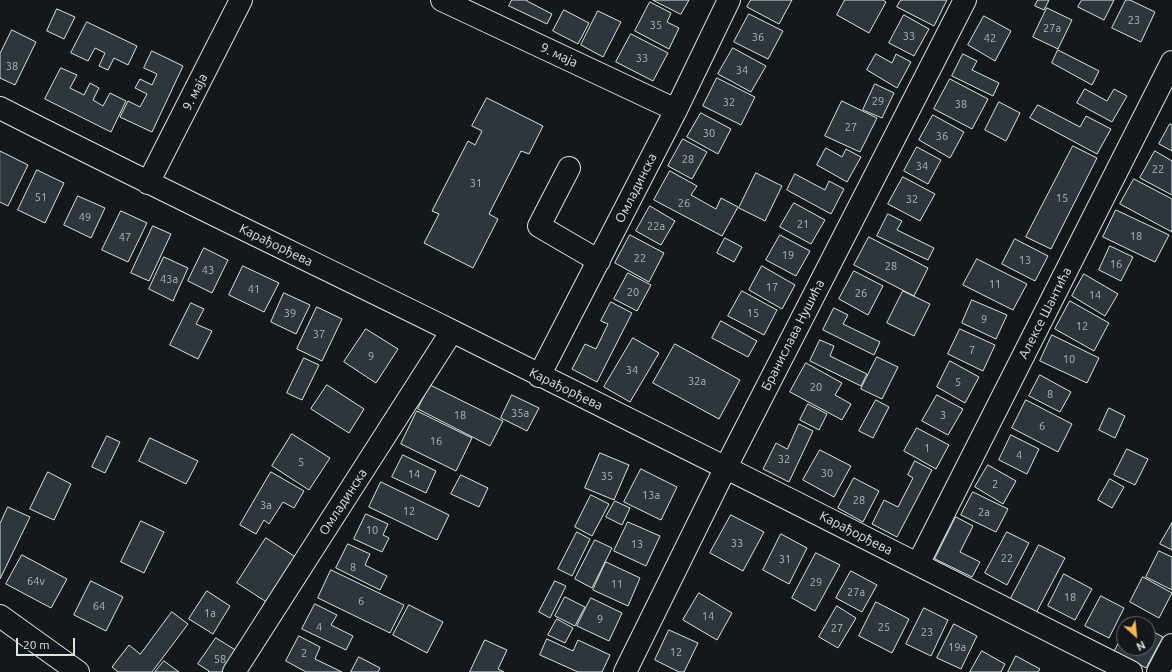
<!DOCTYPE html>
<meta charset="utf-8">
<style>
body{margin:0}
#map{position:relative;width:1172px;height:672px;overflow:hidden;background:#14181c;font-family:Ubuntu,sans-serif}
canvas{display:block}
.north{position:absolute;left:1116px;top:616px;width:40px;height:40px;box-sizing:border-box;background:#14181c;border:1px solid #626a69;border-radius:50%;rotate:153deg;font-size:11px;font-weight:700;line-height:16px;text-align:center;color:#d8e6dc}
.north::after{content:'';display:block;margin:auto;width:14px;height:18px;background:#ffb74d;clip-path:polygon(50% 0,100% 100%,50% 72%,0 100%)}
.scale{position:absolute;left:16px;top:638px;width:59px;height:18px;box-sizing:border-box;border:2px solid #d8e6dc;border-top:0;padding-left:5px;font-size:12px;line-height:14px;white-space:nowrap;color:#d8e6dc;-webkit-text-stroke:3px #14181c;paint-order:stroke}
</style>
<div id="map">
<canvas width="1172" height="672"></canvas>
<div class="north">N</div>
<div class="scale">20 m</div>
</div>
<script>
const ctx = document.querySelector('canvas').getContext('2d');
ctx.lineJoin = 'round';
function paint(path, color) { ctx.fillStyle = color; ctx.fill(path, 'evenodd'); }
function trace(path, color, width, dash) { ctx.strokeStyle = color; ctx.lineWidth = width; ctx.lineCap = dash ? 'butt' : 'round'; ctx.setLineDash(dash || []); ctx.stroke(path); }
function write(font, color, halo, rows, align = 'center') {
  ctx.font = font + ' Ubuntu,sans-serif'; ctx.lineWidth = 3; ctx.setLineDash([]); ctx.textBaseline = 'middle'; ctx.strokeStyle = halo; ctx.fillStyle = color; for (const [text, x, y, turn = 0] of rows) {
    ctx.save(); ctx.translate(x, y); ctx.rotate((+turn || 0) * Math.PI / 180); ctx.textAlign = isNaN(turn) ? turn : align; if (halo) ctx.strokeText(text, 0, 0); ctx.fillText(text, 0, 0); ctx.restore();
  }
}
const building = new Path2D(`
 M512,0H527V1L552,14L547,24L509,6Z
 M653,0H689L681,14Z
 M751,0H792L779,24L747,7Z
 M845,0H883L886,2L869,33L837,15Z
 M901,0H947L934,26L897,7Z
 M1038,0H1049L1044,10L1035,6Z
 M1082,0H1114L1104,20L1078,7Z
 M1126,0H1130L1155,12L1141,42L1112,28Z
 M650,2L671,13L667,22L679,28L669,49L635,31Z
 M1047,8L1072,20L1058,49L1033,37Z
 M57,9L75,17L64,39L47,31Z
 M564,10L589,23L578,44L553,31Z
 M598,11L621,22L603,57L581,45Z
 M749,14L783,31L768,59L734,42Z
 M904,15L929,29L914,56L889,43Z
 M984,16L1011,31L995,61L968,45Z
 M87,22L137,46L128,65L114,58L108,70L99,66L105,53L95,48L88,61L71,53Z
 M12,30L36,42L15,85L0,78V54Z
 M631,34L668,53L653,81L616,62Z
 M733,48L766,66L751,92L718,74Z
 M1058,50L1099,71L1092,85L1052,63Z
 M152,51L183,66L152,132L120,117L128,101L140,107L147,94L135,88L140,79L152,85L157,74L144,68Z
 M876,54L892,63L896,54L911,62L897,88L867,70Z
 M963,54L977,61L972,70L999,83L993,96L952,76Z
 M61,68L77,75L70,88L84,95L90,83L99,88L93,100L103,106L110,93L126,101L111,132L45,99Z
 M717,78L755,97L741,125L703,106Z
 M950,79L988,99L972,129L934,109Z
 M875,84L894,93L882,118L863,110Z
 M1085,89L1107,101L1114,89L1127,96L1112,122L1077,103Z
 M487,98L543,126L529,154L521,151L489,214L498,219L473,268L424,243L439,214L432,211L468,141L475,145L482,131L472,126Z
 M842,101L877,118L860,152L825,136Z
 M999,102L1020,113L1006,141L985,130Z
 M1038,105L1080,127L1086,116L1111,129L1097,154L1030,118Z
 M701,113L731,129L718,154L687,137Z
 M933,115L964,132L950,158L919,140Z
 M1170,124L1172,125V151L1159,144Z
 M683,139L707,152L692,179L668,166Z
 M1073,146L1097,158L1051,249L1026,237Z
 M917,147L941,160L928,184L904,171Z
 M826,148L842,157L846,149L861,157L847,182L817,165Z
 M0,151L28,165L8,206L0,202Z
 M1155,151L1172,161V195L1140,178Z
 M37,170L64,183L45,223L18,210Z
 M670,171L697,186L691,195L716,209L721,198L738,207L722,236L654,200Z
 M756,173L782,186L765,221L739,208Z
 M795,174L825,190L829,181L844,189L831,214L787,190Z
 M903,177L935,194L920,221L888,204Z
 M1134,179L1172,199V232L1120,204Z
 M78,196L105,208L91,238L64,225Z
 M794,203L825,220L811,244L780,227Z
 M650,206L675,221L661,245L636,231Z
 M1116,210L1169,235L1155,262L1103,237Z
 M121,211L147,223L128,262L102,250Z
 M888,214L902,221L897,230L934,248L928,260L877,236Z
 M153,226L171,234L149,281L131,273Z
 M630,235L664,253L649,282L615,263Z
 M780,235L810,251L796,276L766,260Z
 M869,237L928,268L914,296L854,265Z
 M725,238L742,247L734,262L717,253Z
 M1015,239L1048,256L1035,281L1002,264Z
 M1110,246L1133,257L1121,281L1099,270Z
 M204,248L228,260L212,293L188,281Z
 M164,257L188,268L173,301L149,289Z
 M977,259L1027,284L1013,310L963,285Z
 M243,266L279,283L264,312L229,295Z
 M762,266L795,285L782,309L749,290Z
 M854,271L883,286L868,315L839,299Z
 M628,273L651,285L637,311L614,299Z
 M1084,274L1118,294L1105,316L1072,296Z
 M742,291L777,310L764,335L728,316Z
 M903,291L930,304L914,336L887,323Z
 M284,293L310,305L296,334L271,322Z
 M972,300L1007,315L996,339L962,323Z
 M1070,301L1109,323L1094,351L1055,329Z
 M611,302L632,313L597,382L572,369L585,344L596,349L608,324L601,321Z
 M191,303L204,309L196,324L212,331L198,359L170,345Z
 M317,307L342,319L322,361L297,349Z
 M834,308L848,315L843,324L880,342L874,355L823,330Z
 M721,321L757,341L748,357L712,338Z
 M366,329L398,349L376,383L344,362Z
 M960,329L995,345L983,371L948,354Z
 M1052,335L1099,358L1087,383L1040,361Z
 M633,338L659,353L630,402L604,387Z
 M820,340L834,346L830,356L867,374L861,386L810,361Z
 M675,344L740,380L719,419L653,383Z
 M877,357L898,367L882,399L861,389Z
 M304,358L319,365L302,400L287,393Z
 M950,361L979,377L965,403L937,387Z
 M806,363L842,383L835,395L851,404L842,420L790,392Z
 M1040,375L1071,392L1060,412L1029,396Z
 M327,385L364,409L349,433L311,409Z
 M430,385L503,421L490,446L418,409Z
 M512,395L539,408L527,431L501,418Z
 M937,395L963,409L948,435L922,421Z
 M876,400L889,407L873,438L859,431Z
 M1026,400L1072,424L1058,452L1012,428Z
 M808,404L827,414L819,430L800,420Z
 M1109,408L1125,416L1115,438L1099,430Z
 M417,411L472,438L456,471L401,444Z
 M799,424L813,431L789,482L763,469L776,443L787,449Z
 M917,428L949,445L936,469L904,451Z
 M292,434L330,458L309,490L272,466Z
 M1011,435L1039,449L1027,474L999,460Z
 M107,436L120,442L105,473L92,467Z
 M150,438L198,461L186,484L139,461Z
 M1127,449L1148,459L1135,485L1114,475Z
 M820,450L851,466L834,497L803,480Z
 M600,453L629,465L614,500L585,488Z
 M403,455L436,471L426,493L392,477Z
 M915,461L932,470L897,537L872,524L884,500L898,507L913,478L908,475Z
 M988,465L1016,481L1003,504L975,487Z
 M641,469L677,487L661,520L624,502Z
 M48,472L71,484L54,520L30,509Z
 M271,472L304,491L294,508L283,502L269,524L264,520L256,534L240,525Z
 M461,475L488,488L479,507L451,494Z
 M854,478L879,491L863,522L838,508Z
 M1110,479L1124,487L1112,508L1098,500Z
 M381,482L449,515L437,540L369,507Z
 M973,492L1008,509L996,532L961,515Z
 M591,495L609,504L592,536L575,527Z
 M615,501L630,508L622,525L606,517Z
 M8,507L30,517L0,579V524Z
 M366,514L388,524L383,535L389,538L382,552L354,539Z
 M731,515L764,532L743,571L710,553Z
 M956,517L973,526L960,552L980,562L972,577L935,559Z
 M141,521L164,532L144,573L121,562Z
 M628,522L660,536L646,566L614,551Z
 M1172,523V550L1160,544Z
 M577,532L590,539L572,576L558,569Z
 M1007,532L1029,543L1007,585L985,573Z
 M781,534L807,548L789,584L763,570Z
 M266,538L297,558L268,603L237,583Z
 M595,540L612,548L592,588L575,579Z
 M348,544L370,554L365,565L387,576L380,590L336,568Z
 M1039,545L1065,558L1035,615L1009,602Z
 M1159,551L1172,557V590L1146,577Z
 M816,553L840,565L815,611L792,598Z
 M22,555L67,579L51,608L6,584Z
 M606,562L640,578L628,606L593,590Z
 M331,570L404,605L390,633L318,598Z
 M851,571L877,585L862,612L836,598Z
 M1064,574L1092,589L1075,620L1048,606Z
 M1143,577L1172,593L1159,618L1130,602Z
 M91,581L123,597L106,631L74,615Z
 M555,581L566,586L550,618L539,612Z
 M207,591L230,606L213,634L189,619Z
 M699,593L732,613L717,640L683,620Z
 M1101,596L1124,608L1109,638L1085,626Z
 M565,597L585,607L575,626L555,616Z
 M591,598L622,613L609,641L577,626Z
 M876,602L909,619L892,653L859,636Z
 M315,604L337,615L331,625L353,636L346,650L302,629Z
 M409,605L443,622L427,653L393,635Z
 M837,606L856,618L838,648L819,637Z
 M924,608L948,620L931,656L906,644Z
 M172,612L188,624L152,672H118L112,667L129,645L140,654Z
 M557,619L573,628L565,643L548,635Z
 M954,624L977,636L961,669L937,658Z
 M1148,629L1163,637L1146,668L1114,651L1124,633V648H1148Z
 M669,630L698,643L684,672H679L655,660Z
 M299,636L320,647L315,659L342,672H306L286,661Z
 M216,638L242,654L230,672H208L209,671L198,664Z
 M547,639L573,651L578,640L610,655L602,672H578L540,655Z
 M485,640L507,650L498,669L504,672H470Z
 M982,651L1005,664L1001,672H970Z
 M1016,656L1040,669L1038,672H1008Z
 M359,657L380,668L378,672H351Z
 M164,661L179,672H155Z`);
paint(building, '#2c363c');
trace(building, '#d8e6dc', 1);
const minor = new Path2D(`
 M442,0L676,110
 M0,108C149,184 300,256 450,330C678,443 904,557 1131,672
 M569,168L539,226L599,261
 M148,183L241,0
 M539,376L676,110L729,0
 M918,564L1172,62
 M0,616L78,672
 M234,672L452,331
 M625,672L726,467L965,0
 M1158,672L1172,645`);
trace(minor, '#d8e6dc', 24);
trace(minor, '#14181c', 22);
write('11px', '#adbab4', null, [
 ["23",1134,20],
 ["35",656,25],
 ["27a",1052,28],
 ["33",909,36],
 ["36",758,37],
 ["42",990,38],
 ["33",642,58],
 ["38",12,66],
 ["34",742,70],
 ["29",878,101],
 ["32",729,102],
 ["38",961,104],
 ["27",851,127],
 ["30",709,133],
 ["36",942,136],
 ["28",688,159],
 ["34",922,166],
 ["22",1158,169],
 ["31",476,183],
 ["51",41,197],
 ["15",1062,198],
 ["32",912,199],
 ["26",684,203],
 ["49",85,217],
 ["21",803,224],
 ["22a",656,226],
 ["18",1136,236],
 ["47",125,237],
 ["19",788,255],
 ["22",640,258],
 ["13",1025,260],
 ["16",1116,264],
 ["28",891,266],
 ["43",208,270],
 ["43a",169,279],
 ["11",995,284],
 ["17",772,287],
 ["41",254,289],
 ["20",633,292],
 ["26",861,293],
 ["14",1095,295],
 ["39",290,313],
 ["15",753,313],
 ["9",984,319],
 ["12",1082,326],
 ["37",319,334],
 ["7",972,350],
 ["9",371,356],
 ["10",1069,359],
 ["34",632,370],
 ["32a",697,381],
 ["5",958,382],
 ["20",816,387],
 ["8",1050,394],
 ["35a",520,413],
 ["18",460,415],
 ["3",943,415],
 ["6",1042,426],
 ["16",436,441],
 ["1",927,448],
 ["4",1019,455],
 ["32",784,459],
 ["5",301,462],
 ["30",827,473],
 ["14",414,474],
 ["35",607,476],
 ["2",995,484],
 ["13a",651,495],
 ["28",859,500],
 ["3a",266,505],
 ["12",409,511],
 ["2a",984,512],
 ["10",372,530],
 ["33",737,543],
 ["13",637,544],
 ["22",1007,558],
 ["31",785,559],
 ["8",353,567],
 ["64v",36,581],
 ["29",816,582],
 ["11",617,584],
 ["27a",856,592],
 ["18",1070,597],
 ["6",361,601],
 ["64",99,606],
 ["1a",210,613],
 ["14",708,616],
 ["9",600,619],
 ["4",319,627],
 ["25",884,627],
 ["27",837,628],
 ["23",927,632],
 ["19a",957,647],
 ["12",676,652],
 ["2",304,653],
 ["58",220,659]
]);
write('13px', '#d8e6dc', '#14181c', [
 ["9. маја",559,55,25],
 ["9. маја",195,92,-63],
 ["Омладинска",636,188,-63],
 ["Карађорђева",276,245,26],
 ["Алексе Шантића",1045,313,-63],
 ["Бранислава Нушића",793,335,-63],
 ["Карађорђева",566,389,26],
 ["Омладинска",343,502,-57],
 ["Карађорђева",856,533,27]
]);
</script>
